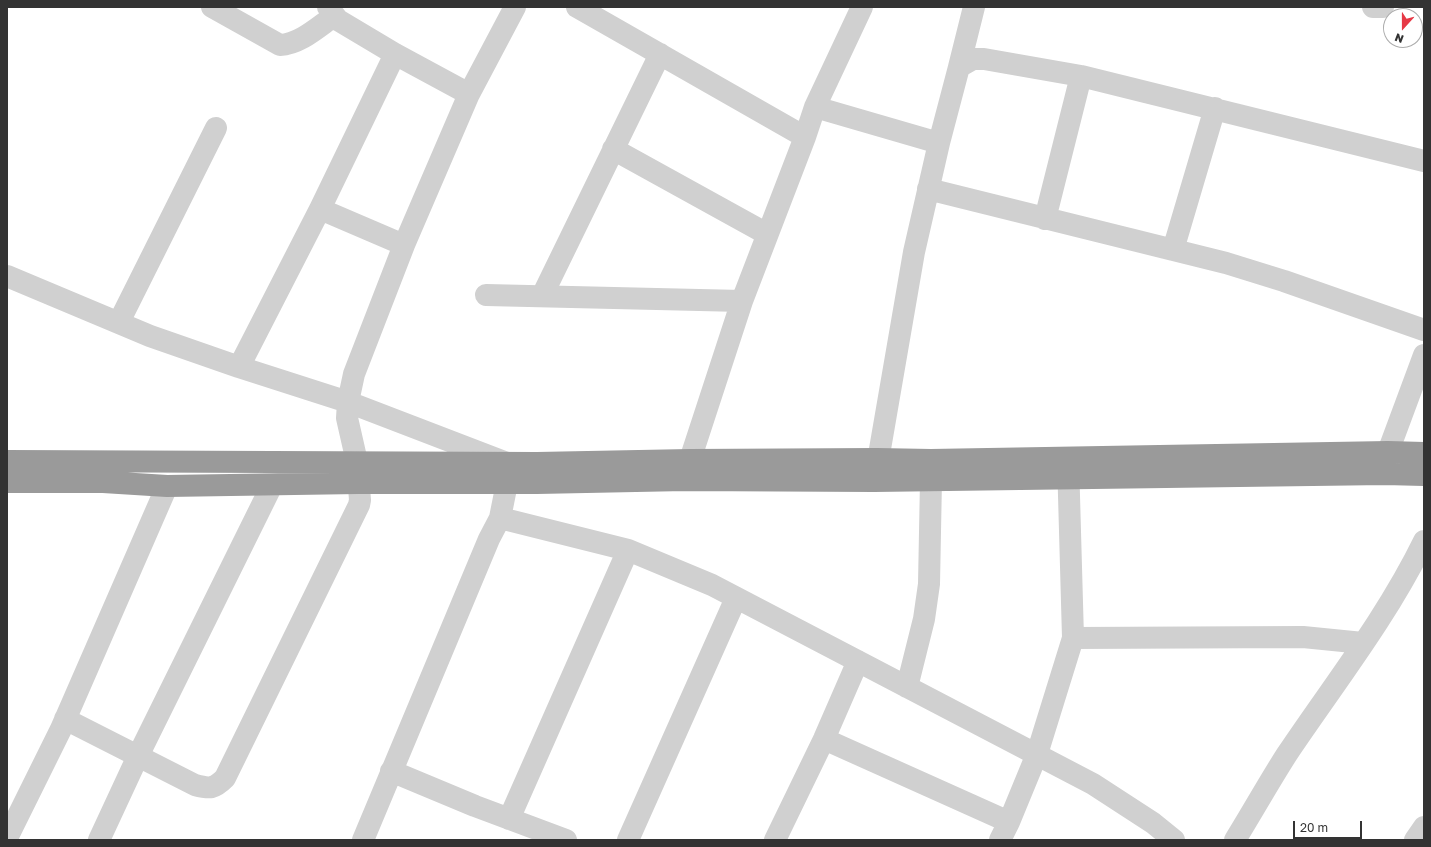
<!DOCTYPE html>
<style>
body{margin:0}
#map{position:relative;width:1431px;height:847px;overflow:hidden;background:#fff;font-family:"Golos Text",sans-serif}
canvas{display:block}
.frame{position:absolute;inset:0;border:8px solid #333;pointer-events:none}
.north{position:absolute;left:1383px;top:8px;width:40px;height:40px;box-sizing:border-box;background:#fff;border:1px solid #adadad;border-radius:50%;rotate:201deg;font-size:11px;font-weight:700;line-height:16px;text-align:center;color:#333}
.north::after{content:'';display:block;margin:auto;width:14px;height:18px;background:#e63946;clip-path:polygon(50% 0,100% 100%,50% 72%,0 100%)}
.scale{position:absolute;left:1293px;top:821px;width:69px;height:18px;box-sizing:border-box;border:2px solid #333;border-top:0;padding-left:5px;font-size:12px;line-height:14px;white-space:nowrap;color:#333;-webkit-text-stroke:3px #fff;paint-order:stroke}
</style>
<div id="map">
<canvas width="1431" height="847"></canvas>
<div class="frame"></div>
<div class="north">N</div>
<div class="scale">20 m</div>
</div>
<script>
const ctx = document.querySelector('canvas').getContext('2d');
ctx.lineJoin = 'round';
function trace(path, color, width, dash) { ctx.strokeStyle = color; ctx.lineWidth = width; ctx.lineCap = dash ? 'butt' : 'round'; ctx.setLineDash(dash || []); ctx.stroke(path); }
trace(new Path2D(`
 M212,7L280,45C300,44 318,27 334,16
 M328,7L338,20L395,54L469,94
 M577,7L805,137
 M1373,7H1383
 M959,67L974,7
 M815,107L939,143
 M613,149L767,234
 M928,189L1226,263L1284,281L1424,330
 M320,209L404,245
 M1045,219L1081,76
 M1173,250L1215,108
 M7,276L150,336L239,367L348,402L507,463V483L500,518L489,539L363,840
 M486,295L742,301
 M542,296L660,54
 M119,322L216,128
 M239,367L320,209L395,54
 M1386,471L1388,452L1424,355
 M686,477L690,460L742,301L805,137L815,107L862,7
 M875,478L914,252L939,143L959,67L973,59H984L1081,76L1424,161
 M500,518L628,550L712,585L1093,784L1153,823L1174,840
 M1073,638L1303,637L1363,643
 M907,687L924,619L929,584L931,480
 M65,719L195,785C210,789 214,789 225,778L359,505L360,500L357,462L347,418L348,402L354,374L404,245L469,94L515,7
 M824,739L1009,822
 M391,771L475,806L566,840
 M509,819L628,550
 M7,838L61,729L167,486
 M99,840L138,756L272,485
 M628,840L736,598
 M775,840L824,739L858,661
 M1000,840L1009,822L1037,754L1073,638L1068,460
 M1235,840C1253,811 1269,782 1287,754C1334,684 1387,617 1424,541
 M1415,840L1424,827`), '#d0d0d0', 22);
trace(new Path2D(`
 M7,461L537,463L690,460L877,459L931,460L1388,452L1424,453
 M7,482H103L167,486L358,483H537L685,480L874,481L1385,474L1424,475`), '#9a9a9a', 22);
</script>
